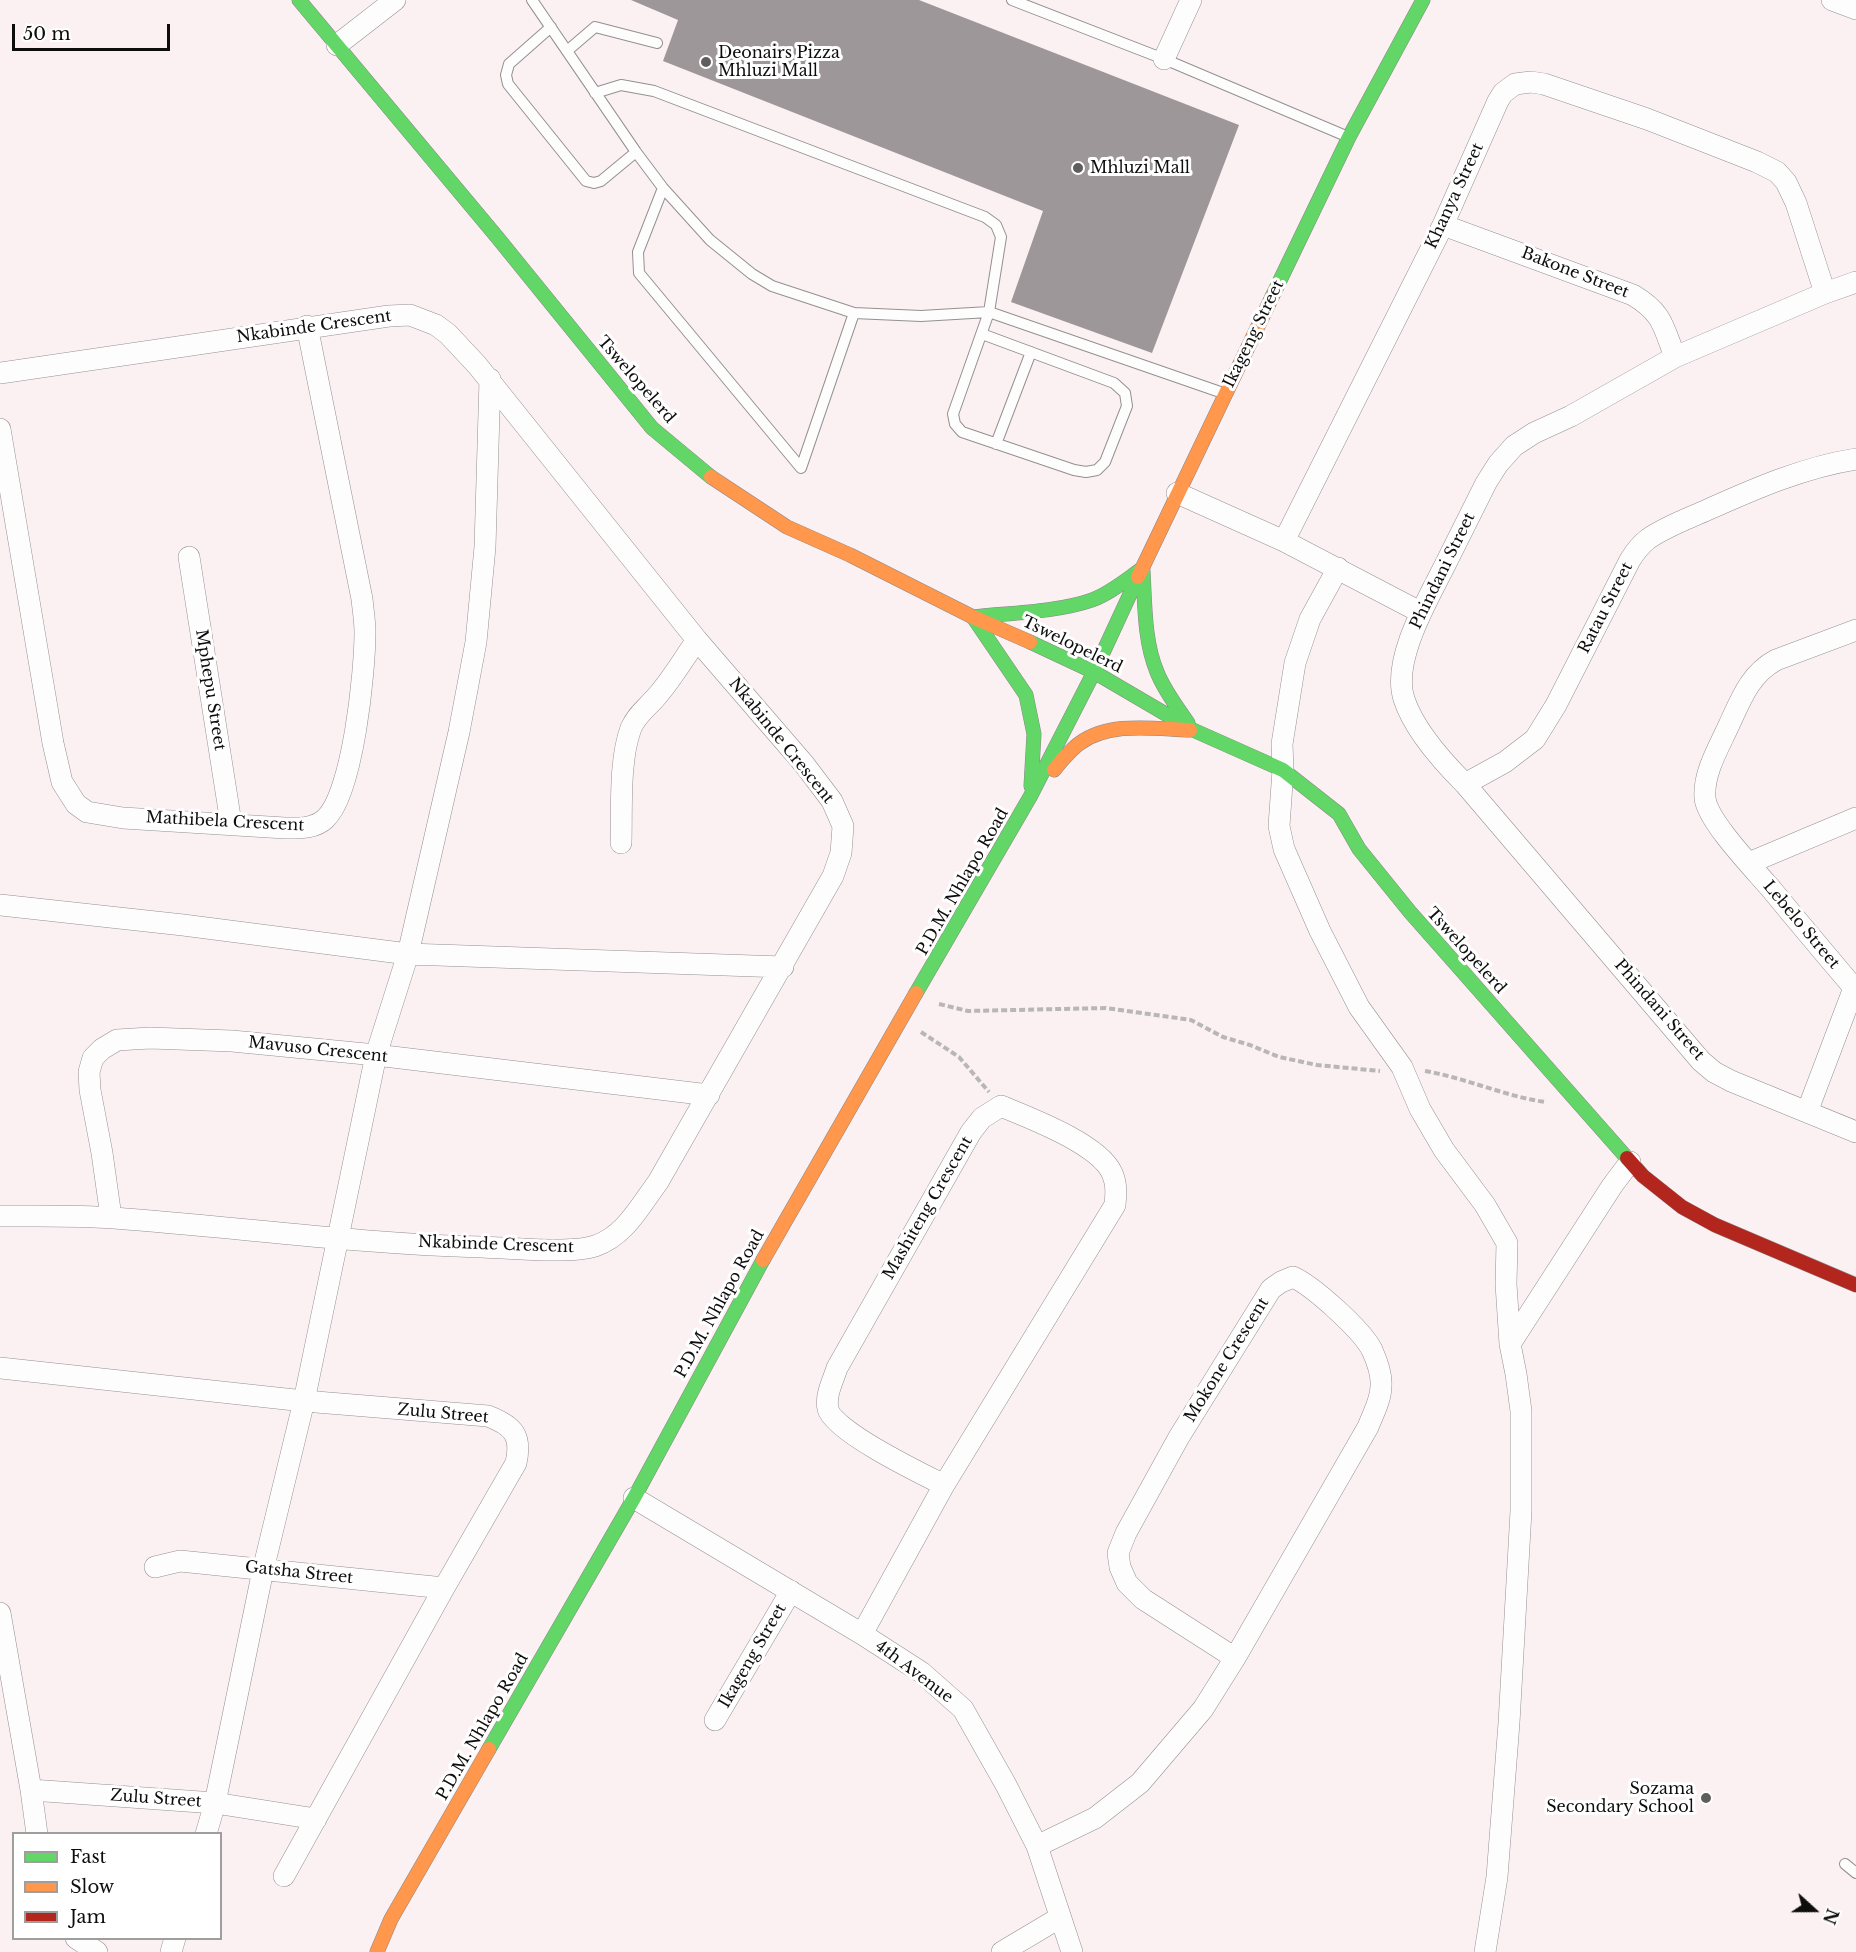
<!DOCTYPE html>
<style>
body{margin:0}
#map{position:relative;width:1856px;height:1952px;overflow:hidden;background:#fbf1f2;font-family:"Libre Baskerville",serif}
canvas{display:block}
.legend{position:absolute;left:12px;top:1832px;width:210px;height:108px;box-sizing:border-box;background:#fff;border:2px solid #9e9e9e;margin:0;padding:8px 10px;list-style:none;font-size:18px;color:#0d0d0d}
.legend li{display:flex;align-items:center;gap:12px;height:30px}
.legend b{width:30px;border:2px solid #9e9e9e}
.north{position:absolute;left:1784px;top:1880px;width:60px;height:60px;-webkit-text-stroke:4px #fff;paint-order:stroke;rotate:111deg;font-size:16px;font-weight:700;line-height:24px;text-align:center;color:#0d0d0d}
.north::after{content:'';display:block;margin:auto;width:21px;height:27px;background:#0d0d0d;clip-path:polygon(50% 0,100% 100%,50% 72%,0 100%)}
.scale{position:absolute;left:12px;top:24px;width:158px;height:27px;box-sizing:border-box;border:3px solid #0d0d0d;border-top:0;padding-left:8px;font-size:18px;line-height:21px;white-space:nowrap;color:#0d0d0d;-webkit-text-stroke:4px #fff;paint-order:stroke}
</style>
<div id="map">
<canvas width="1856" height="1952"></canvas>
<ul class="legend">
<li><b style="height:8px;background:#63d668"></b>Fast</li>
<li><b style="height:8px;background:#ff974d"></b>Slow</li>
<li><b style="height:8px;background:#b3261e"></b>Jam</li>
</ul>
<div class="north">N</div>
<div class="scale">50 m</div>
</div>
<script>
const ctx = document.querySelector('canvas').getContext('2d');
ctx.lineJoin = 'round';
function paint(path, color) { ctx.fillStyle = color; ctx.fill(path, 'evenodd'); }
function trace(path, color, width, dash) { ctx.strokeStyle = color; ctx.lineWidth = width; ctx.lineCap = dash ? 'butt' : 'round'; ctx.setLineDash(dash || []); ctx.stroke(path); }
function write(font, color, halo, rows, align = 'center') {
  ctx.font = font + ' "Libre Baskerville",serif'; ctx.lineWidth = 6; ctx.setLineDash([]); ctx.textBaseline = 'middle'; ctx.strokeStyle = halo; ctx.fillStyle = color; for (const [text, x, y, turn = 0] of rows) {
    ctx.save(); ctx.translate(x, y); ctx.rotate((+turn || 0) * Math.PI / 180); ctx.textAlign = isNaN(turn) ? turn : align; if (halo) ctx.strokeText(text, 0, 0); ctx.fillText(text, 0, 0); ctx.restore();
  }
}
paint(new Path2D(`
 M631,0H919L1239,125L1152,353L1011,302L1043,211L663,61L678,20Z`), '#9e9799');
const lane = new Path2D(`
 M532,0L636,152L663,188L710,240L752,274L772,286L854,313L921,316L989,312L1223,393
 M1012,0L1164,59L1346,136
 M551,27L509,64L506,75L508,84L586,181L594,183L601,181L636,152
 M567,51L595,27L657,43
 M595,93L621,85L654,91L985,217L996,225L1001,237L989,312L953,414L955,424L962,432L1074,470L1086,472L1097,470L1105,462L1127,406L1125,393L1114,383L982,334
 M663,188L638,252L639,273L801,468L854,313
 M996,444L1031,352
 M1845,1864L1856,1873`);
const street = new Path2D(`
 M1832,0L1856,9
 M337,45L395,0
 M1164,59L1191,0
 M1443,225L1633,295C1663,313 1663,326 1675,357
 M1856,282L1825,293L1675,357L1571,416L1534,433L1514,446L1498,464L1486,483C1473,509 1460,535 1447,561C1430,596 1391,659 1404,699C1414,730 1442,761 1465,784L1701,1061L1714,1072L1731,1081L1856,1132
 M0,373L389,316L410,315L436,325L448,334L477,365L697,640L804,764L832,801L843,826L841,853L833,876L658,1182C640,1206 625,1236 595,1246C571,1254 510,1248 482,1247C359,1244 237,1227 114,1218C76,1215 38,1216 0,1216
 M0,429L53,743L62,782L76,804L87,812L123,818L285,828C299,828 314,829 325,819C353,794 365,671 365,632C365,621 363,610 362,599L307,326
 M1177,493L1284,541
 M189,557L231,823
 M1338,568L1310,619L1295,663L1282,744L1283,770L1279,826L1284,849L1320,931L1359,1007L1402,1067L1420,1109L1444,1150L1485,1205L1507,1243L1506,1284L1510,1344L1516,1374L1521,1411V1511L1509,1723L1497,1877L1485,1952
 M1420,612L1284,541L1443,225L1498,101L1503,93L1515,84L1531,82L1544,84L1647,119L1757,162L1777,172L1786,182L1796,203L1825,293
 M1465,784L1505,762L1535,739L1556,705L1630,560C1635,552 1640,545 1648,539C1665,527 1687,519 1707,510C1754,489 1804,467 1856,459
 M621,843C622,808 619,760 631,728C637,714 648,707 657,696C672,679 684,658 697,640
 M1749,863L1856,818
 M0,905L183,925L408,954L783,967
 M1854,988C1827,956 1799,923 1772,890C1756,871 1707,821 1705,798C1703,773 1719,747 1729,725C1741,699 1750,674 1776,660L1856,630
 M1807,1112L1854,988H1856
 M111,1217L102,1153L90,1090L89,1072L93,1058L102,1049L117,1040L150,1038L232,1041L376,1055L709,1095
 M1510,1344L1612,1186L1630,1162
 M0,1368L304,1401L488,1416C514,1426 522,1436 516,1463L444,1588L284,1876
 M634,1498L862,1634L921,1672L963,1709L1006,1785L1037,1846L1072,1952
 M155,1567L180,1561L444,1588
 M0,1613L31,1790L37,1834
 M862,1634L944,1485L1115,1205C1116,1194 1117,1184 1112,1173C1099,1144 1030,1118 1001,1106L982,1118L971,1132L837,1368C833,1381 825,1395 828,1409C833,1431 922,1474 944,1485
 M715,1720L791,1591
 M31,1790L215,1803L316,1819
 M206,1834L215,1803L263,1570L304,1401L376,1055L408,954L459,732L476,642L485,547L490,379
 M1037,1846L1095,1818L1140,1783L1203,1709L1235,1658L1368,1427C1373,1414 1381,1400 1381,1386C1382,1374 1377,1361 1372,1350C1362,1330 1313,1286 1293,1277L1281,1282L1271,1289L1179,1437L1126,1533L1118,1553L1120,1567L1127,1583L1143,1599L1235,1658
 M76,1938L97,1952
 M171,1952L175,1938
 M1002,1952L1059,1918`);
const fast = new Path2D(`
 M299,0L497,237L652,428L711,477
 M1272,297L1349,137L1423,0
 M1143,571C1145,604 1144,641 1157,672C1164,690 1177,707 1188,723
 M1030,642L1094,672L1193,730L1283,770L1339,814L1359,849L1410,912L1627,1158
 M1031,786L1034,734L1026,695L973,617C1009,613 1058,612 1092,600C1111,593 1127,579 1143,568
 M916,993L1030,797L1094,672L1138,577
 M489,1749L634,1498L763,1260`);
const slow = new Path2D(`
 M711,477L787,527L850,555L973,617L1030,642
 M1138,577L1272,297
 M1054,770C1062,760 1070,750 1080,743C1110,721 1155,729 1190,730
 M763,1260L916,993
 M377,1952L391,1919L489,1749`);
const jam = new Path2D(`
 M1627,1158L1643,1176L1682,1207L1715,1225L1856,1285`);
trace(lane, '#949090', 12);
trace(street, '#949090', 22);
trace(fast, '#8b8687', 15);
trace(slow, '#8b8687', 15);
trace(jam, '#8b8687', 15);
trace(new Path2D(`
 M939,1004L968,1011L1106,1008L1191,1020L1223,1037L1250,1045L1279,1057L1317,1065L1380,1071
 M921,1032L959,1057L989,1092
 M1425,1071C1466,1078 1504,1096 1545,1102`), '#b8b6b6', 4, [6, 3]);
trace(lane, '#fefdfd', 10);
trace(street, '#fefdfd', 21);
trace(fast, '#63d668', 14);
trace(slow, '#ff974d', 14);
trace(jam, '#b3261e', 14);
for (const [x, y, r, color] of [
 [706,62,6,"#605d5d"],
 [1078,168,6,"#605d5d"],
 [1706,1798,6,"#605d5d"]
]) { const dot = new Path2D(); dot.arc(x, y, r, 0, 2 * Math.PI); ctx.fillStyle = color; ctx.fill(dot); trace(dot, '#fff', 2); }
write('16px', '#0d0d0d', '#fff', [
 ["Deonairs Pizza",718,53],
 ["Mhluzi Mall",718,71],
 ["Mhluzi Mall",1090,168],
 ["Sozama",1694,1789,"right"],
 ["Secondary School",1694,1807,"right"]
], 'left');
write('16px', '#0d0d0d', '#fff', [
 ["Khanya Street",1455,196,-65],
 ["Bakone Street",1575,273,21],
 ["Nkabinde Crescent",314,327,-8],
 ["Ikageng Street",1254,334,-64],
 ["Tswelopelerd",636,380,49],
 ["Phindani Street",1443,571,-64],
 ["Ratau Street",1606,608,-63],
 ["Tswelopelerd",1072,645,26],
 ["Mphepu Street",210,690,81],
 ["Nkabinde Crescent",781,741,51],
 ["Mathibela Crescent",225,822,3],
 ["P.D.M. Nhlapo Road",963,882,-60],
 ["Lebelo Street",1801,925,50],
 ["Tswelopelerd",1466,951,48],
 ["Phindani Street",1659,1010,49],
 ["Mavuso Crescent",318,1050,6],
 ["Mashiteng Crescent",928,1208,-60],
 ["Nkabinde Crescent",496,1245,2],
 ["P.D.M. Nhlapo Road",720,1304,-61],
 ["Mokone Crescent",1227,1360,-58],
 ["Zulu Street",443,1414,5],
 ["Gatsha Street",299,1573,6],
 ["Ikageng Street",753,1656,-60],
 ["4th Avenue",914,1672,37],
 ["P.D.M. Nhlapo Road",483,1727,-60],
 ["Zulu Street",156,1799,4]
]);
</script>
